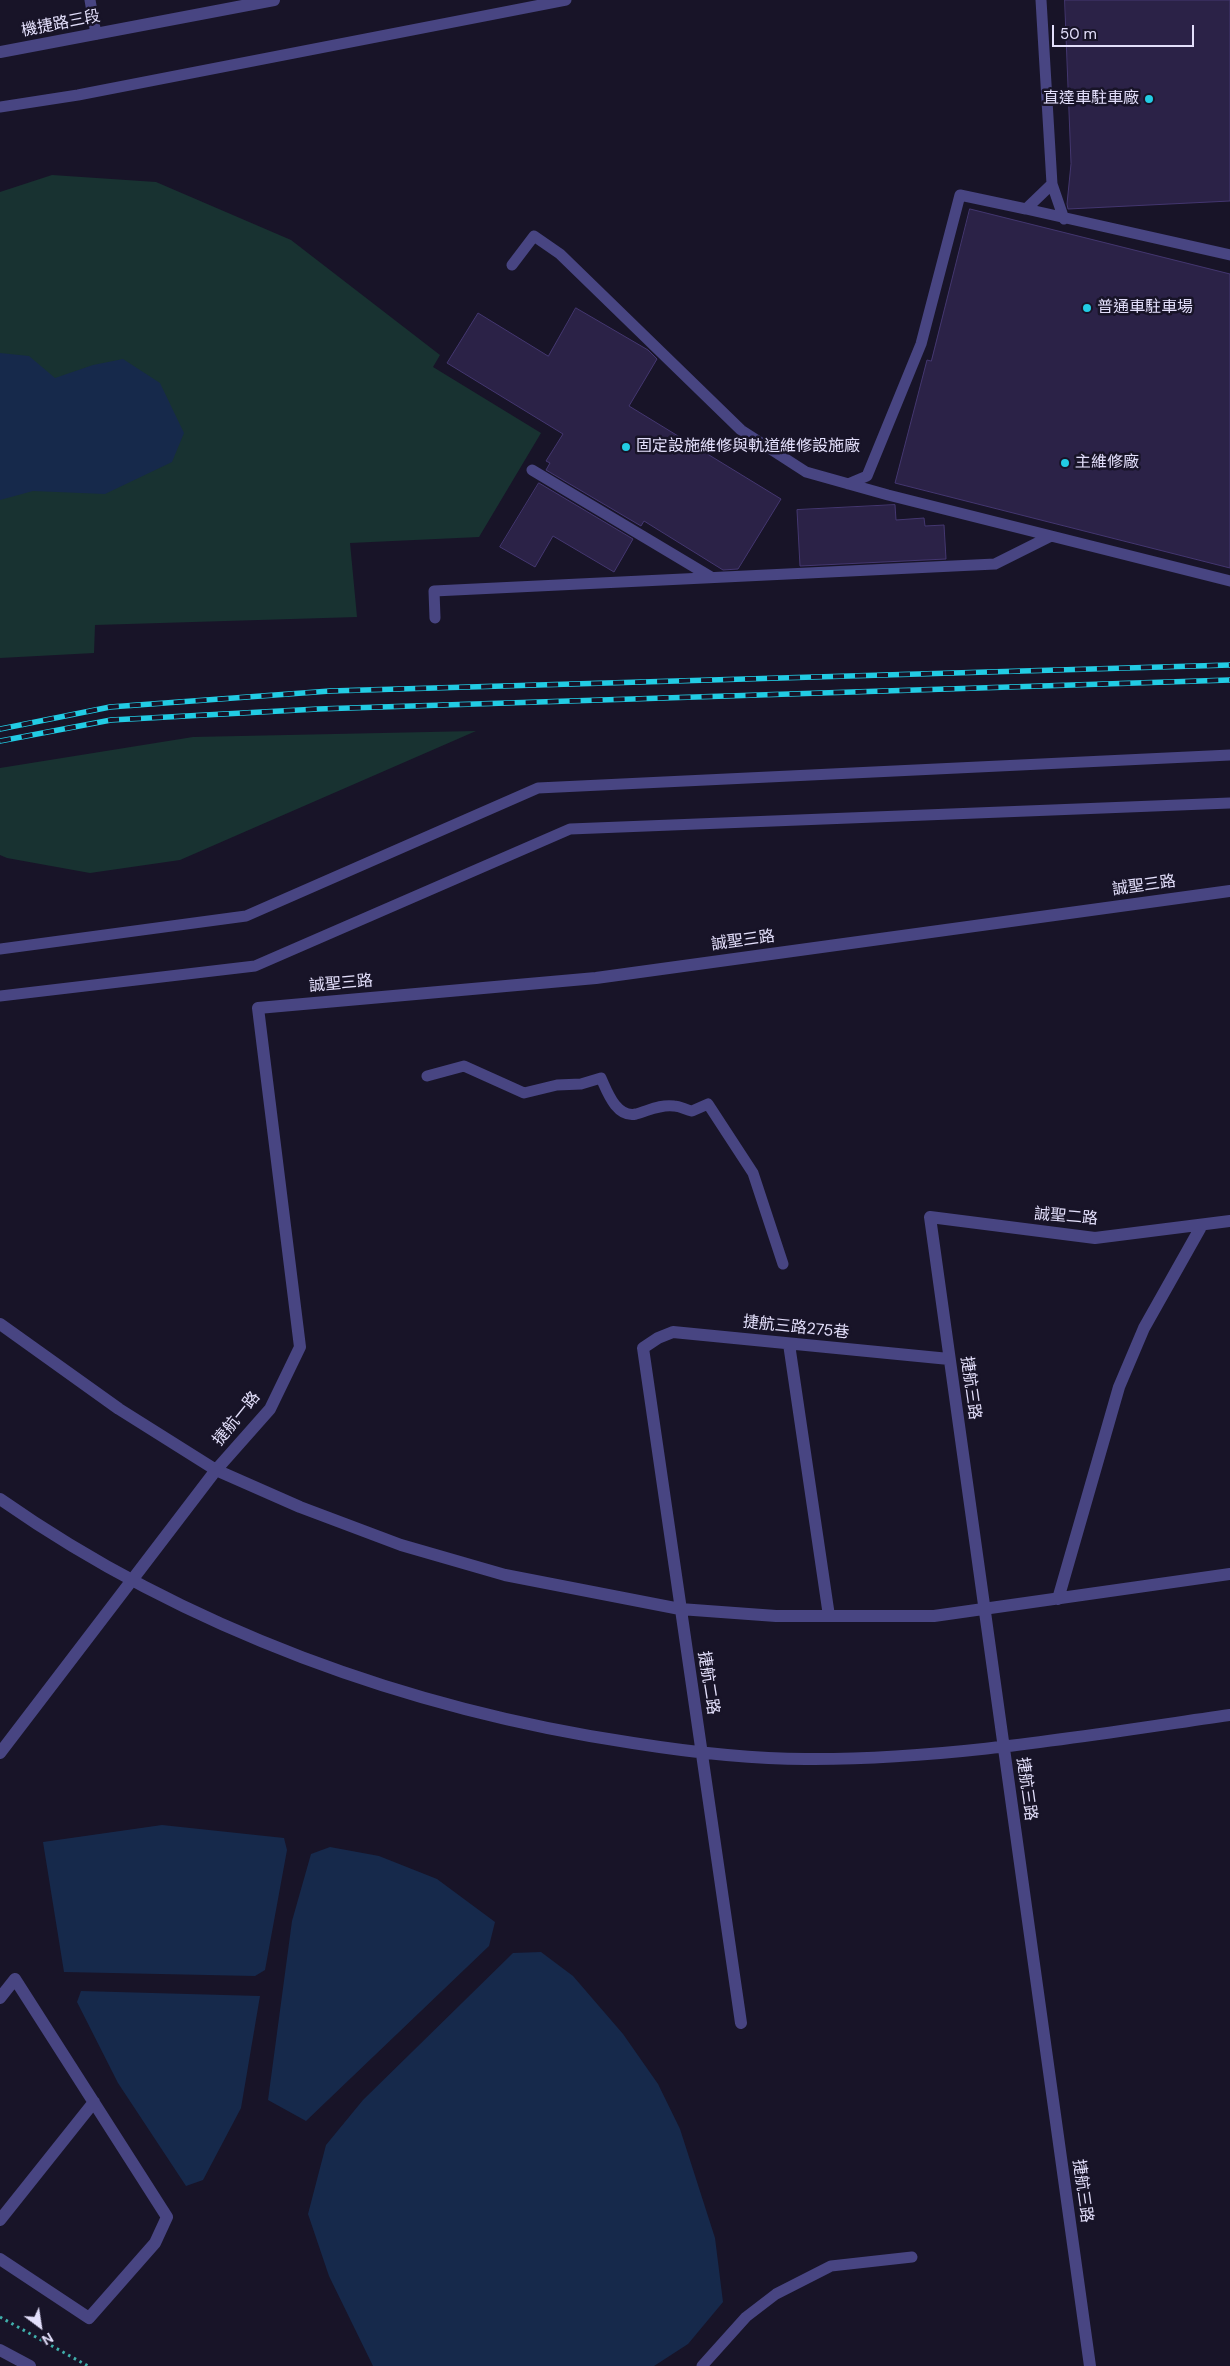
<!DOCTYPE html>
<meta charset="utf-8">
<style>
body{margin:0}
#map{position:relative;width:1230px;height:2366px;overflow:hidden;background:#181428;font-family:"DM Sans",sans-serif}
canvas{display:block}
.north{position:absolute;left:15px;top:2301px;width:50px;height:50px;-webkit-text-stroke:4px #181428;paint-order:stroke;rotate:149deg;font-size:14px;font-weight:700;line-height:20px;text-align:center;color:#e3dffb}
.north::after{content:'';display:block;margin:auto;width:18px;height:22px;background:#e3dffb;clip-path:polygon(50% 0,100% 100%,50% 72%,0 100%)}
.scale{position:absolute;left:1052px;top:25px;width:142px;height:22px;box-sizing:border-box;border:2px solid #e3dffb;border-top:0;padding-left:6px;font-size:15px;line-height:18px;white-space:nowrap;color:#e3dffb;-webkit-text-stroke:4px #181428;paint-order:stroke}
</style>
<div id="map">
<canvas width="1230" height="2366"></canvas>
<div class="north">N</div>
<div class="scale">50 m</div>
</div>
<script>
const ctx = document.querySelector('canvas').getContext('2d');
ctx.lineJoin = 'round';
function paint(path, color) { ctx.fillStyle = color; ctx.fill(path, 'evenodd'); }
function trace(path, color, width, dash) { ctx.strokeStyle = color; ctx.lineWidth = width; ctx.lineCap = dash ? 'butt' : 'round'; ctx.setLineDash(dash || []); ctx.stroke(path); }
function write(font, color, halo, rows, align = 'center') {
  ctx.font = font + ' "DM Sans","Noto Sans TC",sans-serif'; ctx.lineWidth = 5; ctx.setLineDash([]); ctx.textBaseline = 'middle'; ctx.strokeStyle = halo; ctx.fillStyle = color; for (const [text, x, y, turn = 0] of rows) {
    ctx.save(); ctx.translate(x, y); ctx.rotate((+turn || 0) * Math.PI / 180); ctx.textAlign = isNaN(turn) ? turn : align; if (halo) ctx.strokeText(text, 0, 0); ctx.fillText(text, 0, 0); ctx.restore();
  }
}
paint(new Path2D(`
 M52,175L156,182L291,240L440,355L433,367L541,433L479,537L350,543L357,617L95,625L94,653L0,658V192Z
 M476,731L180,860L90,873L7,858L0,855V768L193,737Z`), '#183231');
paint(new Path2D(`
 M0,353L29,356L55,378L93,365L123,359L160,383L184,433L172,462L105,494L33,491L0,500Z
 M162,1825L284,1838L287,1850L265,1970L255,1976L64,1972L43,1842Z
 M330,1847L379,1856L437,1879L495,1922L489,1946L306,2121L268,2100L292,1921L311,1854Z
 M541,1952L573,1976L623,2034L658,2084L680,2129L715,2238L723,2302L688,2344L654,2366H373L329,2276L308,2214L326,2145L363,2100L513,1953Z
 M81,1991L260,1996L241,2108L203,2180L186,2186L118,2083L77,2002Z`), '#16294b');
const building = new Path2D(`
 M1065,0H1230V201L1068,209L1067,204L1071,164Z
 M970,209L1230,274V568L895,483L927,360L931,361Z
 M576,308L648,350L657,359L629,406L781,499L738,569L723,570L644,521L641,526L546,470L550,463L546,461L563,434L447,363L478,313L548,356Z
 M539,483L633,539L614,572L553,536L535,567L500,547Z
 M895,505L896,520L924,518L925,526L944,525L946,559L800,566L797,510Z`);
paint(building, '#2b2247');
trace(building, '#443770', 1);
trace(new Path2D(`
 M0,2317L88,2366`), '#40afab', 3, [2.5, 4]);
trace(new Path2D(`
 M90,0L96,34
 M0,107L78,95L566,0
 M1052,184L1064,219
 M1026,209L1230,255
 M512,265L534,236L560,254L741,430L806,472L888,495L1230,581
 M532,470L711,577
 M848,484L867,476L921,344L960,195L1026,209L1052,184L1041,0
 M435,618L434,591L995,564L1051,536
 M0,949L246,916L538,788L1230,755
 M0,996L255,966L570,829L1230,803
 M427,1076L464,1066L524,1093L557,1085L581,1084L601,1078C607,1091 616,1118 636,1114C648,1111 660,1104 674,1106C680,1106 686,1110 692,1111L708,1104L753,1173L783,1264
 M702,2366L746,2317L776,2294L831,2266L912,2257`), '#484582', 11);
trace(new Path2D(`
 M0,52L274,0
 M0,1324L119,1409L216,1470L300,1507L401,1545L505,1575L680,1609L776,1616H934L1230,1574
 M789,1344L829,1616
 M0,1499C185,1629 410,1710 633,1743C690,1752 748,1759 806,1759C948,1760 1090,1735 1230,1715
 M1058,1599L1119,1387L1144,1328L1202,1225
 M0,1753L216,1470L270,1409L300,1347L258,1008L596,978L1230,891
 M0,1998L15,1979L167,2217L155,2243L89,2318L0,2259
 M741,2023L643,1348L658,1338L673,1332L949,1359
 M0,2220L94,2102
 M0,2350L30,2366
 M1090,2366L930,1217L1095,1238L1230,1221`), '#484582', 12);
const rail = new Path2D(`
 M0,729L110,707L330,691L1230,665
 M0,741L111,720L318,709L1230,680`);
trace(rail, '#22cce4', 5.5);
trace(rail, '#181428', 4, [11]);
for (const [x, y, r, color] of [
 [1149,99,5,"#22cce4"],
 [1087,308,5,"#22cce4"],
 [626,447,5,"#22cce4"],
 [1065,463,5,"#22cce4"]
]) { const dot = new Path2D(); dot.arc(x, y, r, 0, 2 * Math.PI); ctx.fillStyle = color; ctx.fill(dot); trace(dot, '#181428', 2); }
write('16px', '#e3dffb', '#181428', [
 ["機捷路三段",61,24,-11],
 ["誠聖三路",1144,886,-8],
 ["誠聖三路",743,941,-8],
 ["誠聖三路",341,984,-5],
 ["誠聖二路",1066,1217,5],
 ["捷航三路275巷",796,1328,6],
 ["捷航三路",970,1388,82],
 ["捷航一路",237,1419,-51],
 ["捷航二路",708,1683,81],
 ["捷航三路",1026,1789,82],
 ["捷航三路",1082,2191,82]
]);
write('16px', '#e3dffb', '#181428', [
 ["直達車駐車廠",1139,99,"right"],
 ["普通車駐車場",1097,308],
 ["固定設施維修與軌道維修設施廠",636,447],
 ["主維修廠",1075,463]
], 'left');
</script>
